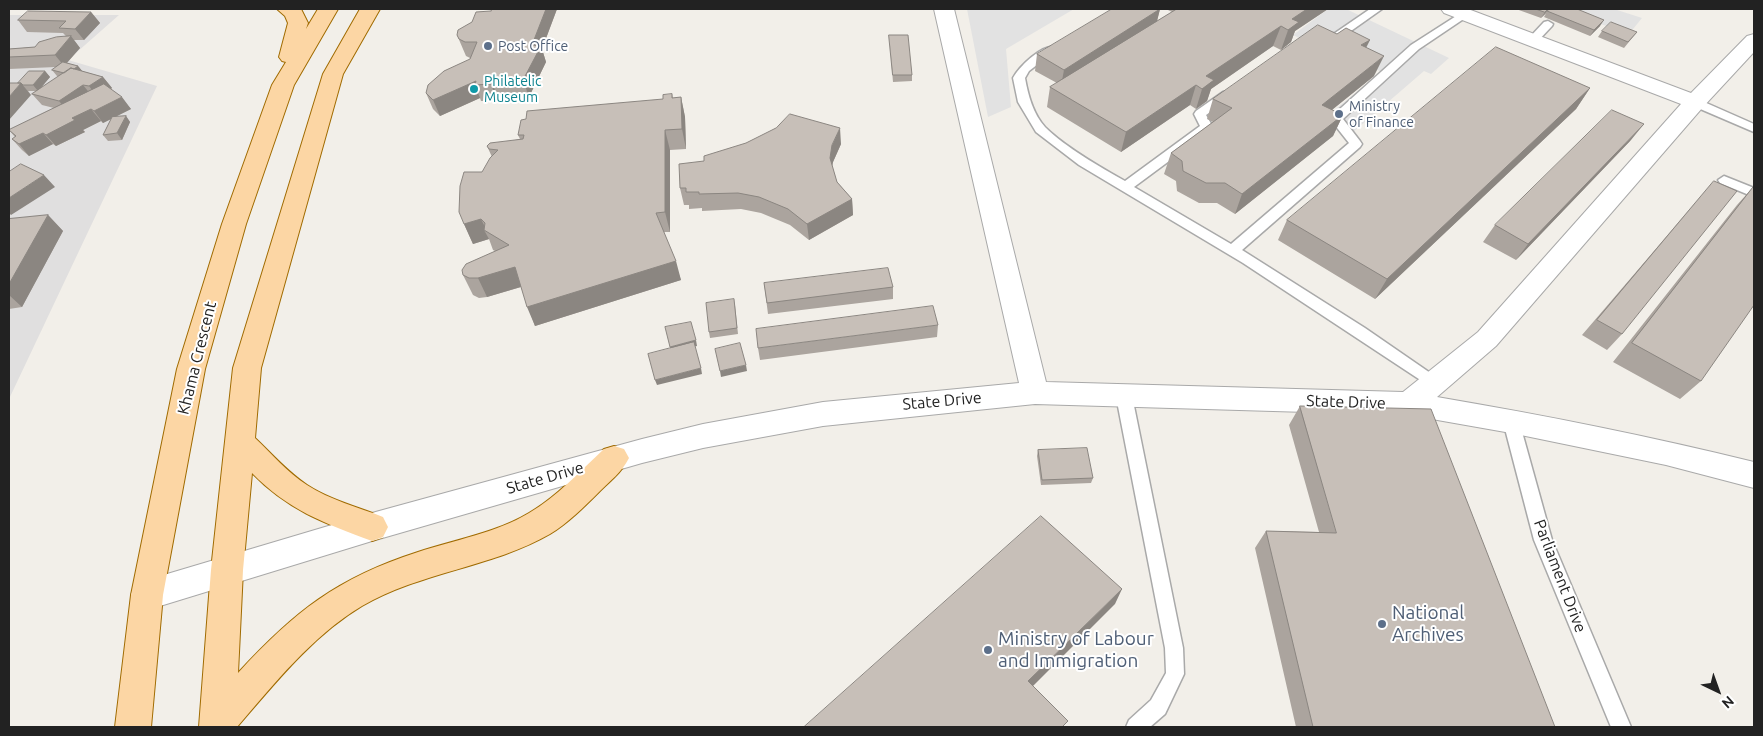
<!DOCTYPE html>
<style>
body{margin:0}
#map{position:relative;width:1763px;height:736px;overflow:hidden;background:#f2efe9;font-family:Ubuntu,sans-serif}
canvas{display:block}
.frame{position:absolute;inset:0;border:10px solid #222;pointer-events:none}
.north{position:absolute;left:1693px;top:666px;width:50px;height:50px;-webkit-text-stroke:4px #fff;paint-order:stroke;rotate:138deg;font-size:14px;font-weight:700;line-height:20px;text-align:center;color:#222}
.north::after{content:'';display:block;margin:auto;width:18px;height:22px;background:#222;clip-path:polygon(50% 0,100% 100%,50% 72%,0 100%)}
</style>
<div id="map">
<canvas width="1763" height="736"></canvas>
<div class="frame"></div>
<div class="north">N</div>
</div>
<script>
const ctx = document.querySelector('canvas').getContext('2d');
ctx.lineJoin = 'round';
function paint(path, color) { ctx.fillStyle = color; ctx.fill(path, 'evenodd'); }
function trace(path, color, width, dash) { ctx.strokeStyle = color; ctx.lineWidth = width; ctx.lineCap = dash ? 'butt' : 'round'; ctx.setLineDash(dash || []); ctx.stroke(path); }
function write(font, color, halo, rows, align = 'center') {
  ctx.font = font + ' Ubuntu,sans-serif'; ctx.lineWidth = 4; ctx.setLineDash([]); ctx.textBaseline = 'middle'; ctx.strokeStyle = halo; ctx.fillStyle = color; for (const [text, x, y, turn = 0] of rows) {
    ctx.save(); ctx.translate(x, y); ctx.rotate((+turn || 0) * Math.PI / 180); ctx.textAlign = isNaN(turn) ? turn : align; if (halo) ctx.strokeText(text, 0, 0); ctx.fillText(text, 0, 0); ctx.restore();
  }
}
paint(new Path2D(`
 M9,15H119L68,60L157,86L9,399Z`), '#e0dfdf');
paint(new Path2D(`
 M967,9H1074L1006,49L1011,107L988,117Z
 M1328,9H1346L1449,58L1431,74L1424,71L1351,134L1323,119L1382,72L1362,63L1322,49L1293,35Z
 M1558,9H1614L1642,18L1629,34Z`), '#e2e2e2');
const service = new Path2D(`
 M1370,9H1382L1341,38L1331,39L1326,36L1327,34L1335,33Z
 M1464,11L1468,12L1469,14L1468,16L1419,49L1343,119L1360,141L1362,144L1360,147L1242,250L1365,328L1439,379L1442,383L1439,387L1434,389L1243,263L1079,165L1036,132L1018,102L1013,78C1019,67 1042,44 1055,47L1057,49L1055,51L1029,71L1025,78C1028,95 1033,114 1045,127C1065,147 1100,167 1125,181L1200,126L1194,114L1196,111L1223,92H1231L1233,95L1231,98L1206,115L1213,127L1211,130L1134,187L1231,244L1349,143L1330,119L1332,116L1411,45Z
 M1548,21L1553,24L1552,26L1537,42H1529L1528,40L1529,38L1544,22Z
 M1695,98L1754,124V132L1691,105L1689,102L1691,99Z
 M1724,176L1754,188V197L1720,183L1718,180Z
 M1124,390L1129,392L1132,396L1183,648L1184,674L1165,714L1150,727H1126L1129,720L1151,700L1166,673L1165,648L1116,396L1119,392Z
 M1511,415L1517,416L1519,421L1552,540L1631,727H1611L1534,540L1503,421L1505,416Z`);
const minor = new Path2D(`
 M934,9H954L1046,382L1403,392L1478,332L1681,104L1444,13L1441,9H1468L1691,93L1747,36L1754,34V52L1703,107L1496,346L1437,397C1543,415 1649,436 1754,462V488L1666,465L1511,433L1409,415L1035,404L823,426L703,448L642,463L372,541L147,610L135,606L131,595L135,584L147,580L372,513L642,439L703,424L823,402L1019,383Z`);
const primary = new Path2D(`
 M277,9H301L308,23L306,29L318,9H338L294,85L246,224L205,369L163,595L151,727H115L131,595L177,369L222,224L272,85L286,62L282,61L279,57L288,23L285,16Z
 M360,9H380L343,74L261,368L255,438C272,454 287,472 307,485C330,500 358,507 383,517L388,527L383,537L372,541C324,523 288,510 252,473L243,570L238,673C294,612 337,578 418,552C454,540 496,533 529,513C557,497 580,471 604,449L614,446L624,449L629,458C622,472 610,481 599,492C584,507 568,523 550,534C493,567 420,572 362,606C312,636 274,684 237,727H199L211,570L233,368L323,74Z`);
trace(service, '#a9a9a9', 3);
trace(minor, '#a9a9a9', 2);
trace(primary, '#a06b00', 2);
paint(service, '#fff');
paint(minor, '#fff');
paint(primary, '#fcd6a4');
paint(new Path2D(`
 M491,9H557L542,49L546,62L529,97H498L497,101H481L480,98L440,116L433,109L426,93L470,59V58L466,56L457,35L472,22L491,11Z
 M1160,9L1157,21L1172,12L1166,9H1328L1295,31L1291,42L1281,50L1273,46L1211,89L1207,101L1196,109L1190,105L1121,152L1047,107L1050,87L1057,83L1035,71L1037,54Z
 M1516,9H1577L1600,26L1590,36L1544,17L1546,14L1541,18Z
 M91,12L100,23L84,40H74L80,48L67,63L78,66L82,71L103,77L112,88L111,89L131,109L115,117L126,116L130,122L122,140L108,141L103,135L111,119L103,123L101,121L83,130L85,132L56,146L53,144L29,156L22,150L12,139L15,137L9,130L54,108L42,105L32,94L36,91H28L31,95L18,83L45,71L50,77L41,88L59,76H57L52,70L56,67L9,69V49L35,47L66,36L63,33L27,32L18,20Z
 M1602,31L1637,32L1624,48L1598,37Z
 M889,35L912,75V81L893,82Z
 M1366,47L1374,76L1332,110L1343,115L1333,136L1235,214L1217,203H1199L1177,191L1176,181L1164,174L1171,153L1213,122L1207,119L1213,99Z
 M1590,88L1576,109L1375,299L1278,240L1287,220Z
 M672,94L673,98L681,97L685,117L686,149L670,150V232H664L681,280L535,326L521,287L487,297L479,298L473,295L463,275L495,251L493,250L489,239L473,244L464,224L492,157L487,146L520,139L518,135L663,99Z
 M1631,140L1516,260L1483,242L1495,225Z
 M841,144L833,162L832,166L837,182L852,199L853,215L809,240L790,225L761,213L741,209L702,211V208L689,209V205H684L680,188L704,161Z
 M1714,181L1622,334L1607,350L1582,335Z
 M1754,186L1701,381L1680,399L1613,362L1737,205Z
 M48,215L63,231L22,307L9,309V219Z
 M764,283L893,287V299L768,314Z
 M735,305L738,334L710,338L709,332Z
 M938,325L937,337L760,360L758,348Z
 M1300,406L1555,727H1296L1255,548L1266,531L1319,532L1289,425Z
 M1038,450L1093,478L1091,483L1041,485L1037,456Z`), '#aba49e');
paint(new Path2D(`
 M546,9H557L542,49L546,62L529,97L523,80L532,45Z
 M1160,9L1156,25L1061,86L1064,70Z
 M1307,9H1328L1295,31L1291,42L1281,50L1292,19Z
 M1548,9H1551L1547,11L1541,18L1545,12Z
 M91,12L100,23L84,40L75,29Z
 M1604,20L1600,26L1590,36L1594,30Z
 M1281,26L1273,46L1211,89L1207,101L1196,109L1206,76Z
 M71,36L80,48L64,66L55,55Z
 M1370,40L1360,60L1361,45Z
 M1384,56L1374,76L1313,125L1322,105Z
 M78,66L83,72L67,73Z
 M45,71L50,77L38,91L33,85Z
 M103,77L112,88L98,98L89,86Z
 M476,81L475,85L480,98L440,116L433,100Z
 M491,81L498,97L497,101L491,84Z
 M21,83L31,95L9,120V97Z
 M83,85L92,96L69,113L59,101Z
 M1196,85L1190,105L1121,152L1126,132Z
 M1590,88L1576,109L1375,299L1387,279Z
 M122,97L131,109L103,123L94,111Z
 M681,97L685,117L686,149L682,129Z
 M91,109L101,121L83,130L85,132L56,146L46,135L72,118Z
 M1343,115L1333,136L1235,214L1242,194Z
 M126,116L130,122L122,140L117,133Z
 M1644,124L1631,140L1516,260L1528,244Z
 M840,128L841,144L833,162L830,174V158L832,145Z
 M665,130L670,150V232L665,212Z
 M43,133L53,144L29,156L19,144Z
 M44,175L55,187L11,215L9,213V198Z
 M852,199L853,215L809,240L807,224Z
 M48,215L63,231L22,307L9,295V284Z
 M481,219L487,231L484,230L489,239L473,244L464,224Z
 M676,261L681,280L535,326L527,307Z
 M515,267L524,286L487,297L478,278Z
 M696,340L697,346L671,352L670,347Z
 M746,365L747,371L721,377L720,371Z
 M701,368L702,374L657,385L655,380Z
 M1122,589L1115,604L1024,695L1028,681Z`), '#8b8681');
const building = new Path2D(`
 M491,9H546L532,45L541,46L523,80L491,81V84L475,85L476,81L433,100L426,93L428,85L444,71L470,59L477,42H465L459,39L457,35L458,30L472,22L476,12L491,11Z
 M1112,9H1160L1064,70L1037,54Z
 M1177,9H1307L1292,19L1299,22L1288,30L1281,26L1206,76L1214,80L1202,89L1196,85L1126,132L1050,87Z
 M1536,9H1548L1545,12Z
 M1550,9H1577L1604,20L1594,30L1547,11Z
 M28,11L91,12L75,29L59,28L66,21L18,20Z
 M1611,22L1637,32L1628,42L1602,31Z
 M1318,25L1337,34L1346,28L1370,40L1361,45L1384,56L1322,105L1343,115L1242,194L1225,183H1206L1183,171L1182,161L1171,153L1232,108L1213,99Z
 M889,35H908L912,75H893Z
 M71,36L55,55L9,57V49L35,47L39,42L56,37Z
 M1496,47L1590,88L1387,279L1287,220Z
 M63,62L78,66L74,69L71,68L64,73L52,70Z
 M71,68L103,77L89,86L83,85L59,101L32,94Z
 M29,71H45L33,85H23L21,83H18Z
 M9,83H21L9,97Z
 M104,84L122,97L94,111L91,109L72,118L75,120L46,135L43,133L19,144L12,139L16,136L9,130Z
 M672,94V98L681,97L682,129L665,130V212L656,213L676,261L527,307L515,267L478,278H469L463,275L462,270L466,264L509,245L484,230L485,223L481,219L464,224L459,212L460,186L464,172H482L490,158L498,150L489,149L487,146L490,143L523,139L524,135H518L521,120L526,119L527,111L663,99V95Z
 M1612,110L1644,124L1528,244L1495,225Z
 M790,114L840,128L832,145L830,158L837,182L852,199L807,224L788,209L759,197L738,193L699,194V192H686V188H680L679,164L704,161V156L746,143L776,128Z
 M126,116L117,133L103,135L112,117Z
 M21,164L44,175L9,198V172Z
 M1714,181L1737,191L1622,334L1597,320Z
 M1754,186V305L1701,381L1632,343Z
 M48,215L9,284V219Z
 M888,268L893,287L767,303L764,283Z
 M734,299L737,328L709,332L706,303Z
 M933,306L938,325L758,348L756,329Z
 M691,322L696,340L670,347L665,327Z
 M694,342L701,368L655,380L648,354Z
 M740,343L746,365L720,371L715,349Z
 M1300,406L1431,409L1555,727H1313L1266,531L1336,533Z
 M1087,448L1093,478L1042,480L1038,450Z
 M1041,516L1122,589L1028,681L1068,721L1062,727H804Z`);
paint(building, '#c7bfb8');
trace(building, '#8b8681', 1);
for (const [x, y, r, color] of [
 [488,46,5,"#5c6f8a"],
 [474,89,5,"#0f9aa8"],
 [1339,114,5,"#5c6f8a"],
 [1382,624,5,"#5c6f8a"],
 [988,650,5,"#5c6f8a"]
]) { const dot = new Path2D(); dot.arc(x, y, r, 0, 2 * Math.PI); ctx.fillStyle = color; ctx.fill(dot); trace(dot, '#fff', 2); }
write('14px', '#4e5e75', '#fff', [
 ["Post Office",498,46],
 ["Ministry",1349,106],
 ["of Finance",1349,122]
], 'left');
write('14px', '#0d838f', '#fff', [
 ["Philatelic",484,81],
 ["Museum",484,97]
], 'left');
write('16px', '#222', '#fff', [
 ["Khama Crescent",197,358,-76],
 ["State Drive",942,401,-5],
 ["State Drive",1346,402,2],
 ["State Drive",545,478,-16],
 ["Parliament Drive",1560,576,69]
]);
write('19px', '#4e5e75', '#fff', [
 ["National",1392,613],
 ["Archives",1392,635],
 ["Ministry of Labour",998,639],
 ["and Immigration",998,661]
], 'left');
</script>
